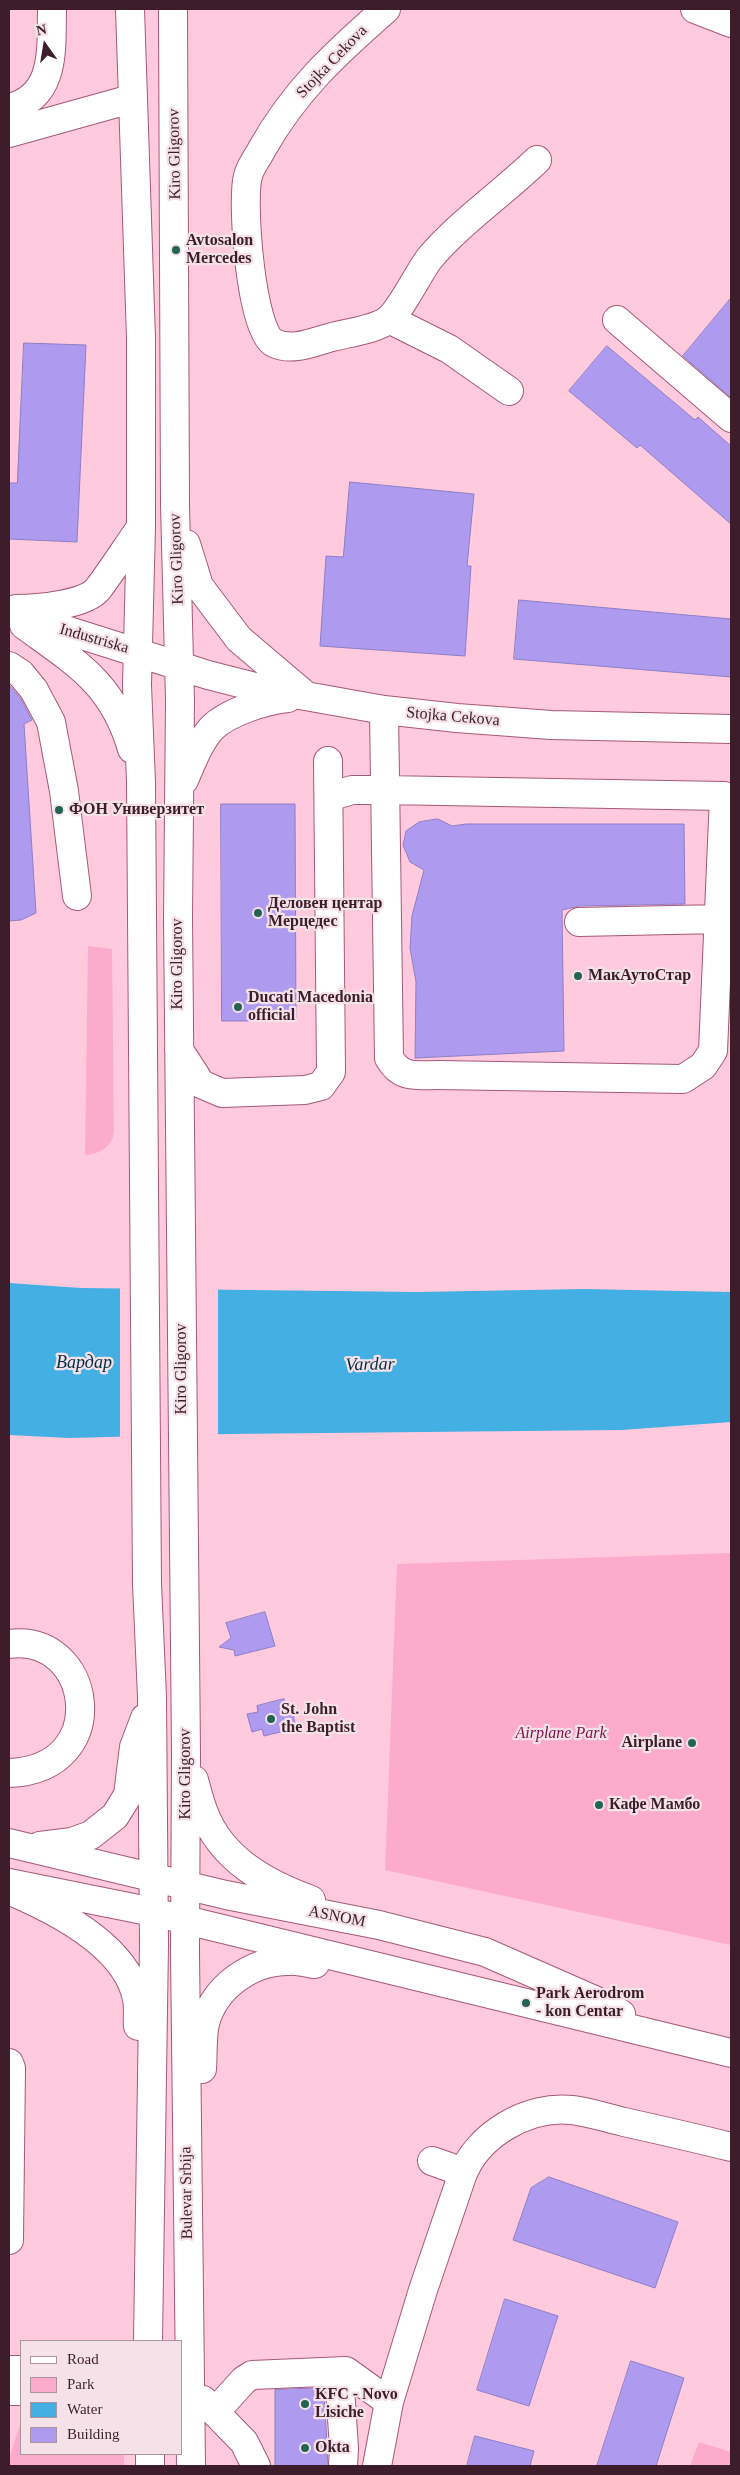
<!DOCTYPE html>
<meta charset="utf-8">
<style>
body{margin:0}
#map{position:relative;width:740px;height:2475px;overflow:hidden;background:#ffcade;font-family:"Times New Roman",serif}
canvas{display:block}
.frame{position:absolute;inset:0;border:10px solid #3e1d2b;pointer-events:none}
.legend{position:absolute;left:20px;top:2340px;width:162px;height:115px;box-sizing:border-box;background:#f5e2e9;border:1px solid #ac939d;margin:0;padding:6px 9px;list-style:none;font-size:15px;color:#3e1d2b}
.legend li{display:flex;align-items:center;gap:10px;height:25px}
.legend b{width:25px;border:1px solid #ac939d}
.north{position:absolute;left:20px;top:20px;width:50px;height:50px;-webkit-text-stroke:4px #f5e2e9;paint-order:stroke;rotate:347deg;font-size:14px;font-weight:700;line-height:20px;text-align:center;color:#3e1d2b}
.north::after{content:'';display:block;margin:auto;width:18px;height:22px;background:#3e1d2b;clip-path:polygon(50% 0,100% 100%,50% 72%,0 100%)}
</style>
<div id="map">
<canvas width="740" height="2475"></canvas>
<div class="frame"></div>
<ul class="legend">
<li><b style="height:6px;background:#fff"></b>Road</li>
<li><b style="height:14px;background:#fdabcc"></b>Park</li>
<li><b style="height:14px;background:#44afe3"></b>Water</li>
<li><b style="height:14px;background:#ae9bf0"></b>Building</li>
</ul>
<div class="north">N</div>
</div>
<script>
const ctx = document.querySelector('canvas').getContext('2d');
ctx.lineJoin = 'round';
function paint(path, color) { ctx.fillStyle = color; ctx.fill(path, 'evenodd'); }
function trace(path, color, width, dash) { ctx.strokeStyle = color; ctx.lineWidth = width; ctx.lineCap = dash ? 'butt' : 'round'; ctx.setLineDash(dash || []); ctx.stroke(path); }
function write(font, color, halo, rows, align = 'center') {
  ctx.font = font + ' "Times New Roman",serif'; ctx.lineWidth = 4.5; ctx.setLineDash([]); ctx.textBaseline = 'middle'; ctx.strokeStyle = halo; ctx.fillStyle = color; for (const [text, x, y, turn = 0] of rows) {
    ctx.save(); ctx.translate(x, y); ctx.rotate((+turn || 0) * Math.PI / 180); ctx.textAlign = isNaN(turn) ? turn : align; if (halo) ctx.strokeText(text, 0, 0); ctx.fillText(text, 0, 0); ctx.restore();
  }
}
paint(new Path2D(`
 M88,946L112,949L114,1132C112,1147 100,1154 85,1155Z
 M731,1553V1945L385,1870L397,1564Z
 M21,2422V2454H124V2466H9V2458Z
 M699,2442L731,2452V2466H690Z`), '#fdabcc');
paint(new Path2D(`
 M9,1283L81,1288L417,1292L584,1289L731,1292V1422L622,1430L227,1434L69,1438L9,1435Z`), '#44afe3');
paint(new Path2D(`
 M120,1286L218,1287V1437L120,1439Z`), '#ffcade');
const building = new Path2D(`
 M731,298V398L683,356Z
 M24,343L86,345L77,542L9,539V483H17Z
 M607,346L695,420L698,417L731,446V524L640,445L637,448L569,391Z
 M350,482L474,494L467,566H471L465,656L320,646L326,556L343,557Z
 M519,600L731,619V677L514,659Z
 M9,685L21,699L32,720L24,724L36,913L21,920L9,921Z
 M221,804H295L296,1021H222Z
 M438,819L452,826L466,824H684L685,904L579,906L562,910L564,1051L415,1058L416,982L410,948L412,916L424,870L410,862L403,845L406,831L419,822Z
 M265,1612L275,1646L235,1656L234,1650L219,1647L231,1638L226,1623Z
 M284,1699L286,1704L290,1703L295,1723L291,1724L293,1729L264,1736L262,1729L252,1732L247,1714L258,1712L257,1706Z
 M549,2177L678,2222L655,2288L513,2240L531,2188Z
 M505,2299L558,2316L529,2406L477,2390Z
 M631,2361L684,2378L656,2466H597Z
 M324,2388L328,2466H275V2390Z
 M475,2436L534,2451L530,2466H467Z`);
paint(building, '#ae9bf0');
trace(building, '#8e7dc6', 1);
const minor = new Path2D(`
 M130,9L141,339V527L137,685L141,782L147,1584L152,1697L154,1944L148,2341
 M173,9L175,505L180,700L178,919L186,1752L185,1952L191,2466
 M386,9C336,53 295,90 262,149C258,157 250,167 248,176C241,200 251,333 274,343C293,352 313,342 332,337C347,333 378,329 389,319C401,309 418,274 429,259C459,223 503,193 537,160
 M695,9L731,23
 M9,108C57,97 51,47 52,9
 M9,133L131,99
 M389,319L449,349L509,391
 M617,320L731,418
 M186,544L199,586L239,639L305,695
 M16,609C36,609 85,605 98,589C113,569 127,547 141,527
 M9,612L208,675L255,687L384,710L457,718L551,725L731,729
 M24,625C76,663 113,683 132,749
 M9,666L21,674L34,690L51,722L64,791L77,896
 M184,780C192,762 199,742 212,728C228,712 266,700 288,698
 M329,797L352,790H385L724,796L713,1051L703,1066L683,1079L438,1075C416,1075 401,1079 389,1058L384,710
 M579,922L719,919
 M179,1050L201,1084L222,1093L305,1090L321,1086L331,1072L328,761
 M9,1644C92,1632 115,1769 9,1773
 M194,1780C197,1791 200,1803 204,1813C222,1860 267,1884 311,1900
 M9,1843L226,1895L379,1925L485,1952L608,2006L621,2014
 M40,1846L72,1842L91,1835L115,1816L128,1795L134,1747L145,1718
 M9,1883L153,1912L731,2053
 M13,1892C57,1911 127,1947 137,1999C139,2008 137,2018 138,2026
 M9,2063L11,2068L9,2240
 M202,2069C203,2054 202,2037 205,2023C215,1986 252,1961 288,1961C297,1960 307,1963 315,1964
 M432,2161L463,2172
 M9,2370H21
 M339,2373L344,2448L343,2466
 M9,2391H21
 M203,2400L244,2442L256,2466
 M215,2412L244,2380L252,2375L346,2371L389,2402
 M150,2466V2454
 M377,2466L389,2402L423,2290L462,2176C477,2135 528,2105 572,2110C589,2112 607,2118 624,2122C660,2130 695,2138 731,2147`);
trace(minor, '#a5587a', 30);
trace(minor, '#fff', 28);
for (const [x, y, r, color] of [
 [176,250,5,"#216453"],
 [59,810,5,"#216453"],
 [258,913,5,"#216453"],
 [578,976,5,"#216453"],
 [238,1007,5,"#216453"],
 [271,1719,5,"#216453"],
 [692,1743,5,"#216453"],
 [599,1805,5,"#216453"],
 [526,2003,5,"#216453"],
 [305,2404,5,"#216453"],
 [305,2448,5,"#216453"]
]) { const dot = new Path2D(); dot.arc(x, y, r, 0, 2 * Math.PI); ctx.fillStyle = color; ctx.fill(dot); trace(dot, '#f5e2e9', 2); }
write('16px', '#3e1d2b', '#f5e2e9', [
 ["Stojka Cekova",332,62,-46],
 ["Kiro Gligorov",175,154,-91],
 ["Kiro Gligorov",177,559,-92],
 ["Industriska",94,639,16],
 ["Stojka Cekova",453,717,5],
 ["Kiro Gligorov",178,964,-90],
 ["Kiro Gligorov",182,1369,-90],
 ["Kiro Gligorov",186,1774,-90],
 ["ASNOM",337,1917,11],
 ["Bulevar Srbija",187,2193,-91]
]);
write('bold 16px', '#3e1d2b', '#f5e2e9', [
 ["Avtosalon",186,241],
 ["Mercedes",186,259],
 ["ФОН Универзитет",69,810],
 ["Деловен центар",268,904],
 ["Мерцедес",268,922],
 ["МакАутоСтар",588,976],
 ["Ducati Macedonia",248,998],
 ["official",248,1016],
 ["St. John",281,1710],
 ["the Baptist",281,1728],
 ["Airplane",682,1743,"right"],
 ["Кафе Мамбо",609,1805],
 ["Park Aerodrom",536,1994],
 ["- kon Centar",536,2012],
 ["KFC - Novo",315,2395],
 ["Lisiche",315,2413],
 ["Okta",315,2448]
], 'left');
write('italic 16px', '#81124f', '#f5e2e9', [
 ["Airplane Park",561,1734]
]);
write('italic 18px', '#002e43', '#f5e2e9', [
 ["Вардар",84,1363],
 ["Vardar",370,1365,-1]
]);
</script>
